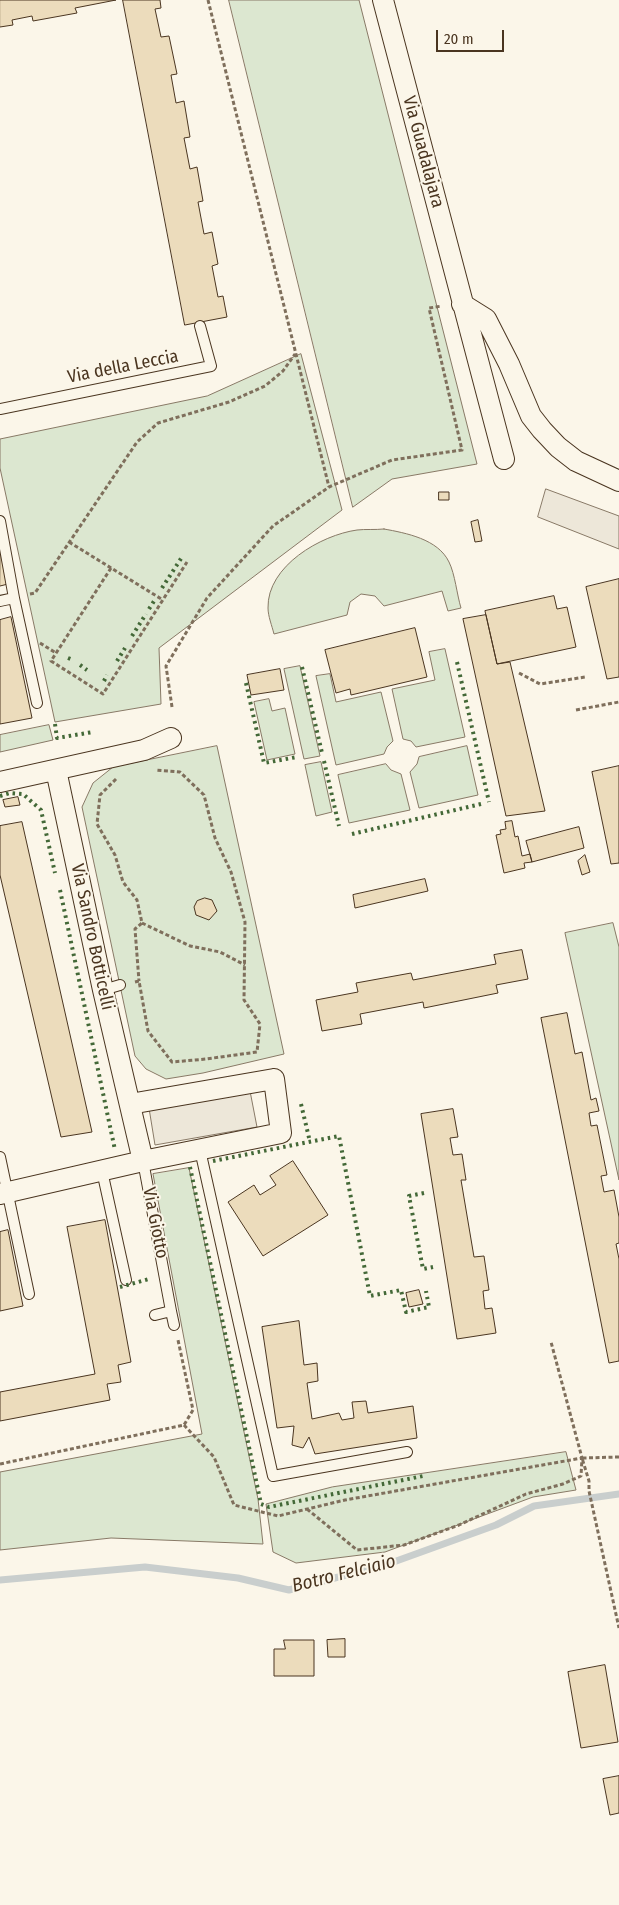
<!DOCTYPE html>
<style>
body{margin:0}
#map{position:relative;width:619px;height:1905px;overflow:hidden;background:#fbf6e9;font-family:"Fira Sans Condensed",sans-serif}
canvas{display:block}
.scale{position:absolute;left:436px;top:30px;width:68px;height:22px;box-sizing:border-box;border:2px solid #4a3520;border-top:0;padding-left:6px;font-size:15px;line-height:18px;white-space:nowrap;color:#4a3520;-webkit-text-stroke:4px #fbf6e9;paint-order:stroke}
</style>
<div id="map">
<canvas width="619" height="1905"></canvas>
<div class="scale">20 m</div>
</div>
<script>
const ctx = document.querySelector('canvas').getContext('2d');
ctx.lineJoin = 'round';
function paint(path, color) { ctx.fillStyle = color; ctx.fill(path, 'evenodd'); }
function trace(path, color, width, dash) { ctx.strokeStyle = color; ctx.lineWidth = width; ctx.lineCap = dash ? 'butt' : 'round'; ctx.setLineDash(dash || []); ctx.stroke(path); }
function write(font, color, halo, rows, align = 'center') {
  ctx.font = font + ' "Fira Sans Condensed",sans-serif'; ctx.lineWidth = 4; ctx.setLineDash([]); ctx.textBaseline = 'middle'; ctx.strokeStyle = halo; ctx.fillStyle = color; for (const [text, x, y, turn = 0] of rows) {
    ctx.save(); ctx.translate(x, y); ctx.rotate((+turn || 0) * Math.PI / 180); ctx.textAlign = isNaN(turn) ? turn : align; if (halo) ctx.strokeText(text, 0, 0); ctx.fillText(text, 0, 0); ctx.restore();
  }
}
const green = new Path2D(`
 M229,0H359L477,464L392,479L353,507Z
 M301,354L342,510L159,648L161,704L55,722L0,468V439L207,396Z
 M384,529C406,533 438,539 449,562C455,574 457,595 461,608L448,611L442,591L384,606L375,596L361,594L350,602L347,615L274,634C272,626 268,616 268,608C267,566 321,535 357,530C365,529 375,530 384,529Z
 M445,649L465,737L416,747L411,741L403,739L392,689L435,680L429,652Z
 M300,666L320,756L304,759L284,669Z
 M330,674L336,702L381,692L393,741L387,747L384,754L336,765L316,676Z
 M269,699L272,711L285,708L295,754L267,760L254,702Z
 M49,725L53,740L0,752V735Z
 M217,746L284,1054L203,1073L166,1079L146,1069L135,1056L82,807L93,783L113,767Z
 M467,746L478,795L419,808L410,772L417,764L419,757Z
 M321,762L332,812L316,816L305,765Z
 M386,764L391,770L401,774L410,810L349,823L338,775Z
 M613,923L619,947V1180L565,933Z
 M189,1168L258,1499L263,1544L111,1538L0,1550V1472L202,1434L153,1174Z
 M566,1452L576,1490L533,1497L385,1552L296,1563L273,1552L266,1504L332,1487Z`);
paint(green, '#dce7d0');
trace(green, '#887966', 1);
const parking = new Path2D(`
 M546,489L619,516V549L538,517Z
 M250,1091L257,1127L155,1145L149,1108Z`);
paint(parking, '#ede7d9');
trace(parking, '#887966', 1);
trace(new Path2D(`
 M0,1580L145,1567L238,1578L289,1590L388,1564L496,1525L534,1506L619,1494`), '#c9cecd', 7);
const building = new Path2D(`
 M0,0H116L75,8L77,13L33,21L32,16L12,20L13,25L0,27Z
 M123,0H160L161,8L155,9L161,37L169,36L177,74L171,75L176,103L184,101L190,137L184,138L190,169L197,167L203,201L198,202L204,234L212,232L218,264L212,266L218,297L223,296L227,317L185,325Z
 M439,492H449V500H439Z
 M478,520L482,541L475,542L471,522Z
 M0,550L8,584L0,586Z
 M619,579V677L607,679L586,587Z
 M554,596L557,609L567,607L576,647L497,664L485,611Z
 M486,615L497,664L510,662L545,811L506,816L463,619Z
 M11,617L32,718L0,724V620Z
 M415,628L427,677L351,695L350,689L336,693L325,650Z
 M280,669L284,690L251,695L247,675Z
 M619,766V863L611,864L592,772Z
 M18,797L20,805L5,807L3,800Z
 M512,821L515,837L518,836L522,856L530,854L532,862L524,863L525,868L504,873L496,835L501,834L500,830L506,829L505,822Z
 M22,822L92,1132L61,1137L0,875V826Z
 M579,827L584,848L532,862L526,841Z
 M585,855L590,872L582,875L578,861Z
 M425,879L428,891L355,908L353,895Z
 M205,898L212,900L217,911L209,920L196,915L194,907L197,901Z
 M522,950L528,979L496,985L498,993L424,1008L423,1002L360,1014L362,1024L322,1031L316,1000L358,992L356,983L411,973L413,980L496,964L494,955Z
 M567,1013L575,1054L582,1052L591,1100L596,1098L599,1111L589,1113L591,1126L597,1125L607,1175L601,1176L604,1192L614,1190L619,1217V1243L616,1244L619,1259V1361L609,1363L541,1018Z
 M453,1109L458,1137L450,1138L453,1155L462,1154L466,1180H461L474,1257L484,1256L489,1290L483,1291L485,1309L492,1308L496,1333L457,1339L421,1114Z
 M293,1161L328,1215L263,1256L228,1202L254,1185L260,1195L276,1185L270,1176Z
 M105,1220L131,1362L118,1365L121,1382L107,1384L110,1400L0,1421V1392L95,1374L67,1227Z
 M8,1230L23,1306L0,1311V1232Z
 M419,1290L423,1304L409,1307L406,1293Z
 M299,1321L304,1365L317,1363L318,1381L307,1383L312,1419L339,1413L342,1420L354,1418L352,1402L366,1401L368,1413L413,1406L417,1438L315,1454L309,1437L303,1448L292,1445L294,1426L277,1428L262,1327Z
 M345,1639V1657H328L327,1640Z
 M284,1640H314V1676H274V1649H285Z
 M605,1665L618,1742L581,1748L568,1672Z
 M619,1776V1813L610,1815L603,1779Z`);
paint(building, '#ecdcbc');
trace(building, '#4a3520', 1);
const lane = new Path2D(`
 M0,409L211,366L200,326
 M0,521L14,598L0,601
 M14,598L37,703
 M103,990L120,985
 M200,1150L273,1476L407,1452
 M0,1157L29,1294
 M143,1161L171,1311L155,1315
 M102,1171L126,1280
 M171,1311L174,1325`);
const street = new Path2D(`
 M383,0L504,459
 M462,304L486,319L509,364L531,416L542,430L558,447L576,461L619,481
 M56,770L103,990L143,1161L281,1133L274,1079L130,1104
 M0,782L144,750L171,738
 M0,1194L143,1161`);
trace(lane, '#4a3520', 12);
trace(street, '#4a3520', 22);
trace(new Path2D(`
 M208,0L329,487
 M69,542L163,600
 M111,568L51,661L103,694L187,562
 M30,594L35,593L137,442L158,423L229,402L265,386L283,371L295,354
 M40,643L56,653
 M519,673L540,684L585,677
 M172,707L166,666L207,598L273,526L329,487L392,460L462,450L429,308L442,306
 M576,710L619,702
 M116,779L100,795L97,824L115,855L123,882L137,900L142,923L135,929L139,981
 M142,923L190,946L220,952L245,965
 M135,982L139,981L148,1031L172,1062L206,1059L257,1052L260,1024L244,1000L245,922L231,872L215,838L204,795L180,772L155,770
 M184,1425L214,1457L234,1505L278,1516L345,1500L582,1458
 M619,1457L582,1458L589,1481V1491L619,1628
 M0,1464L184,1425L193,1410L178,1340
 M307,1509L357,1550L404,1545L459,1525L526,1494L563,1484L581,1476L582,1458L551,1342`), '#7f6f5c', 3, [4, 2.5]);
trace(lane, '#fbf6e9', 10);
trace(street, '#fbf6e9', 20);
trace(new Path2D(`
 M162,588L182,557
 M149,609L156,598
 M132,636L146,614
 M68,658L73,660
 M117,661L125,648
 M457,662L489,802
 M80,665L87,670
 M302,667L322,753
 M104,681L107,675
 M246,683L264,763L297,757
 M55,724L57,738L93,732
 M324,761L339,826
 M0,796L10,793L23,794L41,810L55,873
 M352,834L481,804
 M60,890L115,1150
 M301,1104L310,1142
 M213,1161L339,1136L370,1296L401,1290L406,1312L429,1307L426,1291
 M190,1167L261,1504L269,1507L423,1476
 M424,1193L409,1196L423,1269L433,1267
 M120,1287L149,1279`), '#436837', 4, [2.5, 4]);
write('18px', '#4a3520', '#fbf6e9', [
 ["Via Guadalajara",423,152,75],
 ["Via della Leccia",123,367,-11],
 ["Via Sandro Botticelli",92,937,78],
 ["Via Giotto",155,1223,79]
]);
write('italic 19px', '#4a3520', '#fbf6e9', [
 ["Botro Felciaio",344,1574,-14]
]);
</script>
